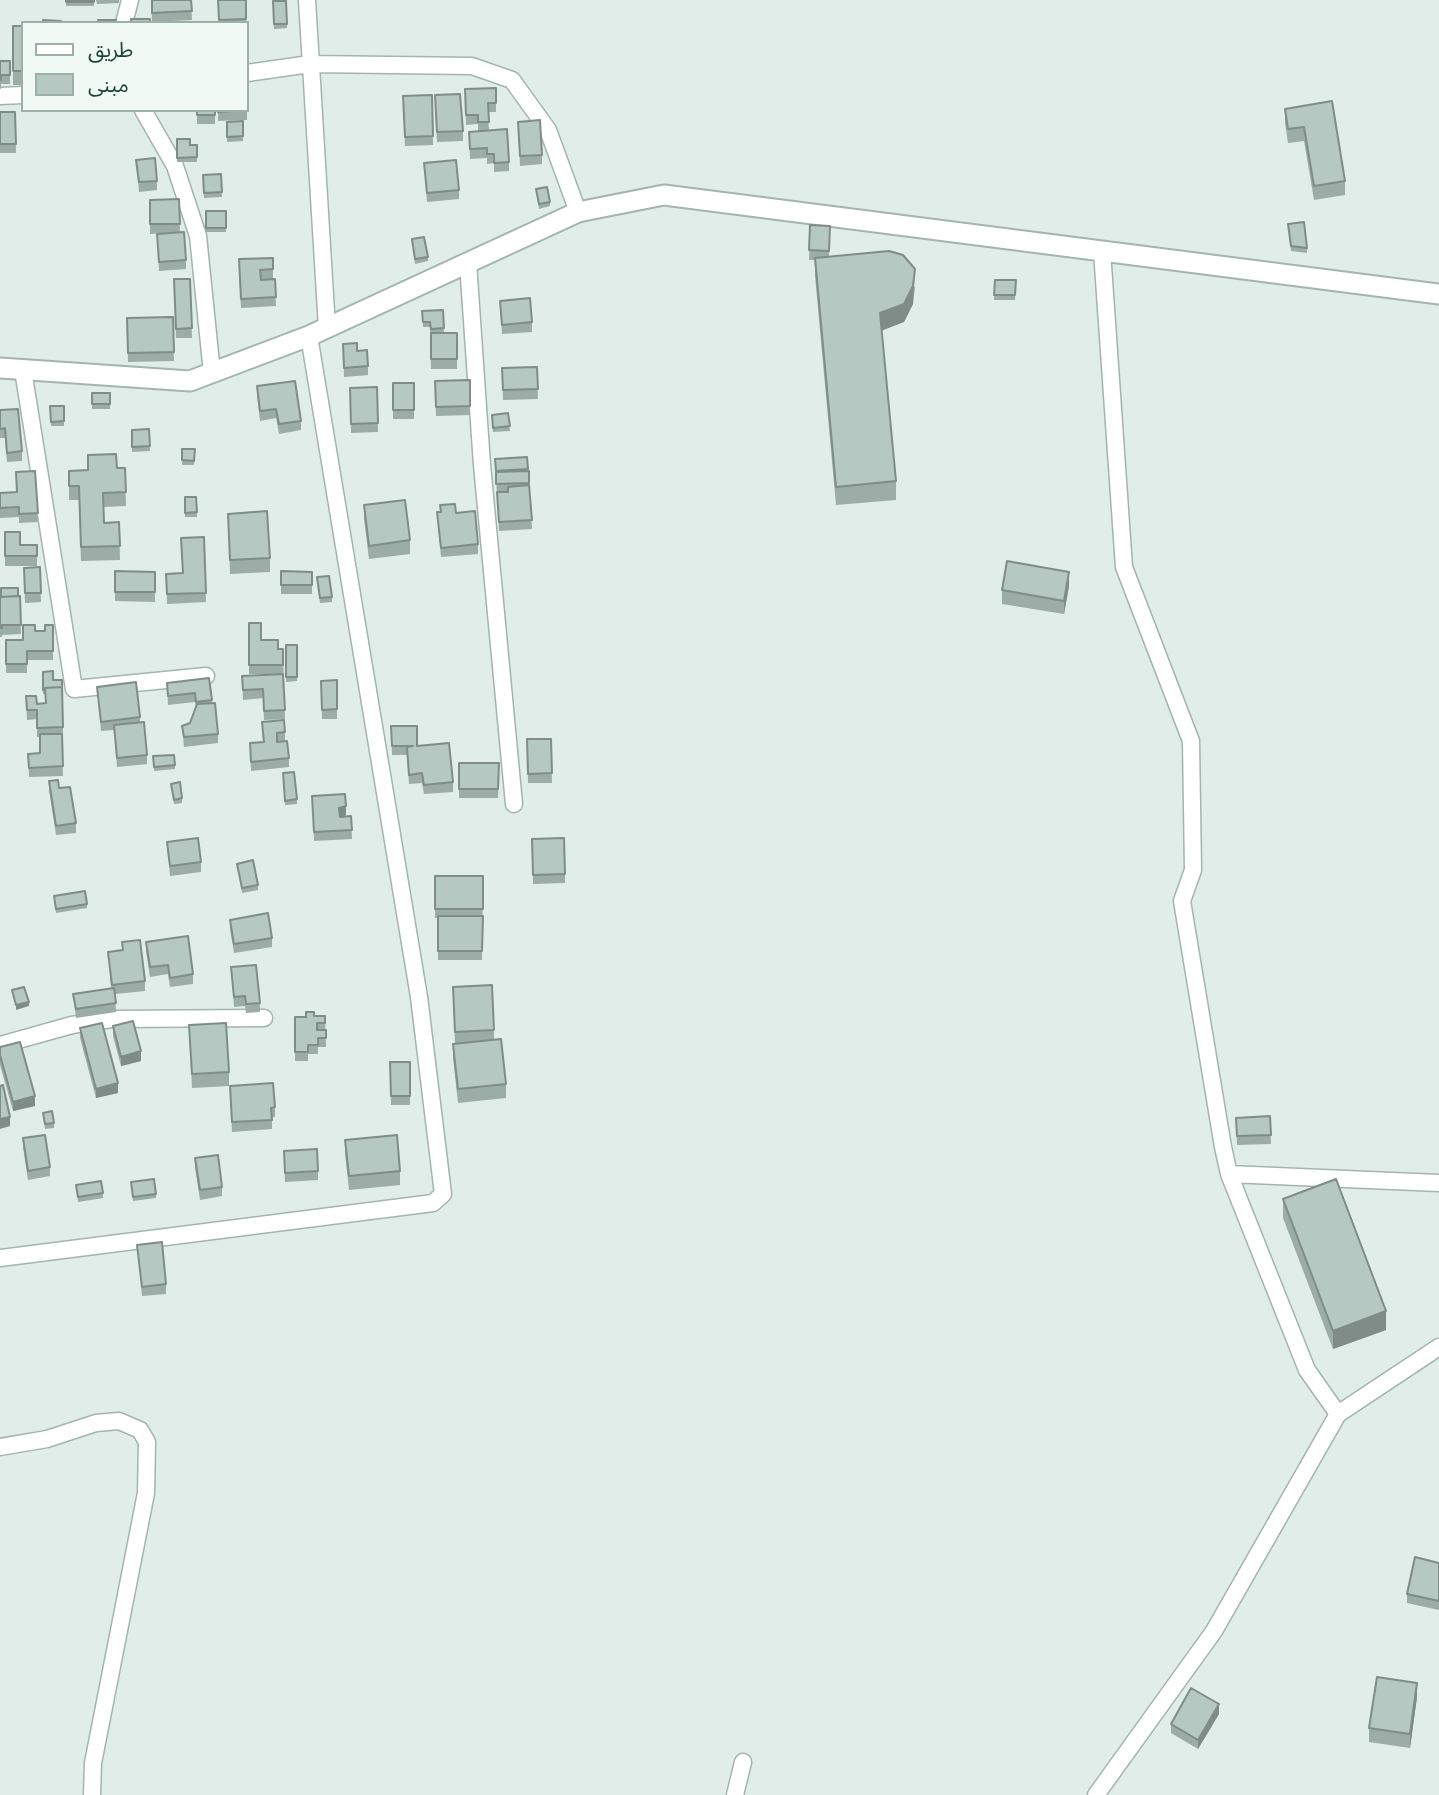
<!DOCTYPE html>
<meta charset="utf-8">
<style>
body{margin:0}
#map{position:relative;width:1439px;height:1795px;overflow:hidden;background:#e0ede8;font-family:"Golos Text","Noto Sans Arabic",sans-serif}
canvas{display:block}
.legend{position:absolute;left:21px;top:21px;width:228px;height:91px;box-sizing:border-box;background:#f1f9f5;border:2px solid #9dafaa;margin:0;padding:9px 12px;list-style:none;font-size:21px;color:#1e3f39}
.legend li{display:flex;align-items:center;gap:14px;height:35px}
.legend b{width:35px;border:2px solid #9dafaa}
</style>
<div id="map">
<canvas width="1439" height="1795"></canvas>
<ul class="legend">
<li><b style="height:9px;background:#fff"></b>طريق</li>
<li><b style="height:19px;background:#b5c8c1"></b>مبنى</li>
</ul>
</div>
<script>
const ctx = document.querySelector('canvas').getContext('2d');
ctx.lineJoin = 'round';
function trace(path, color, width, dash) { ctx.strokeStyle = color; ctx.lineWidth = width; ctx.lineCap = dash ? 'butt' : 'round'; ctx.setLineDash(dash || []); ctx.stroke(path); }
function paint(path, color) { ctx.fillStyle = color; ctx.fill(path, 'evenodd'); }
const minor = new Path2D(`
 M307,0L327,328
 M124,23L130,0
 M247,73L310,64L472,66L512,80L548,130L578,212
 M0,96L23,95
 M143,110L175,166L198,236L212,373
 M1102,251L1124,567L1191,741L1193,870L1182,901L1223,1147L1229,1174L1307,1370L1338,1414
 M468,263L482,465L514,804
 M23,370L74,689L206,676
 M0,1045L72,1025L111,1019L264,1018
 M1229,1174L1439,1183
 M0,1258L433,1203L443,1194L419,997L309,336
 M0,1447L47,1439L96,1423L119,1421L140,1430L147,1442L146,1493L93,1763L92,1795
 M735,1795L743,1762
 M1096,1795L1214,1631L1338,1414L1439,1347`);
const tertiary = new Path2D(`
 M0,368L190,381L309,336L578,212L664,195L1439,294`);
trace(minor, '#a2b5b0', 19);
trace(tertiary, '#a2b5b0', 23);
trace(minor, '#fff', 16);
trace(tertiary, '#fff', 19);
paint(new Path2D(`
 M66,0H94V6H66Z
 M96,0H119V3L97,4Z
 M151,0H191L192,20L152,22Z
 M218,0H246V23H219Z
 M273,1H286L287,28L274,29Z
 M13,26H23V85H13Z
 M0,61H10V84H1V89H0Z
 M496,88V112H488L489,130L509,162V171L494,172V163L487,164V158L470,159L469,132L478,131V124L466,125L465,89Z
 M432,95L433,145L405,146L403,96Z
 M1332,101L1345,181V195L1314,200L1304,141L1288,143L1285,123V109Z
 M435,105L463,131V141L437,142Z
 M247,106V120L218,121V110Z
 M197,110H215V124H197Z
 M0,112H15L16,153H0Z
 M243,121V141L227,142V122Z
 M518,122L542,155V164L520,166Z
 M177,139L190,145H197V162H177Z
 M136,160L157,181V190L139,192Z
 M424,163L459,190V199L427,202Z
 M221,174L222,197L204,198L203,175Z
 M536,189L550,202V206L539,209Z
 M179,199L180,232L186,260V269L159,271L157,234L164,233L150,234V200Z
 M206,211H226V232H206Z
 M1288,224L1307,248V253L1291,251Z
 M810,225L830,226L829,256L915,287L913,304L904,322L881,331L896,481V500L836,505L815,276V260H809Z
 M412,239L428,257V261L415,264Z
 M273,258V279L261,280L275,279L276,306L241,308L239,269Z
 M174,279H190L192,338H176Z
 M995,280H1016L1015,300H994Z
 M500,301L532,322V332L502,334Z
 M443,310L444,333H457V369H431L430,327H423L422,311Z
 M173,317L174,361L128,362L127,318Z
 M343,344L357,351L368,366V375L344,377Z
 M537,367L538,399L503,400L502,368Z
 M470,380V415L436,416L435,381Z
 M393,383H414V419H393Z
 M257,386L301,421V430L279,434L276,418L260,421L257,396Z
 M377,387L378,432L351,433L350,388Z
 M92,393H110V409H92Z
 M50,406H64V426H51Z
 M0,410L22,451V461L7,462L5,438H0Z
 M508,413L510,431L493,432L492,415Z
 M149,429L150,451L132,452V430Z
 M182,449H195L194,465H182Z
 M527,457L528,471H529L532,529L499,531L496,476Z
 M125,468L126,506L104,507V523L119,522L120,560L81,561L79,500H69V471Z
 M0,493L38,513V522L19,523V517L0,518Z
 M185,497H196L197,517H185Z
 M364,505L410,540V554L369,559L364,519Z
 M437,512L456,513L478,544V554L441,557Z
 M228,514L270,558V572L230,574Z
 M5,532L20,545H37V566H5Z
 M204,537L206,602L167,604L166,574L182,573Z
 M40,567L41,602L25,603L24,568Z
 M115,571L155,572V602L115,601Z
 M281,571L312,572V594H281Z
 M317,577L332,597V602L320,603Z
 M1069,586L1064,614L1002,604V590Z
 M20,596L21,634L2,635V637H0V597Z
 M249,623L261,640L278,649H283L285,719L264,720L263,698L243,700L242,676L278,674H249Z
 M53,625V660H27V673H6V640H23L35,631H45Z
 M286,645H297V681L286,682Z
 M43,672L53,680L63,727V736L62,737L63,776L29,777L28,754L40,753V737H37V719L27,720L26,696L37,704L46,703L45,694H43Z
 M209,678L212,703L218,734V743L184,747L182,726L190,723L196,707L195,702L168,705L167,683Z
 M337,680V719H322L321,681Z
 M97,687L140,717V722L147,755V764L117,767L114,730L101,731Z
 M262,722L285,732V741L289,758V767L251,771L250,743L263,742Z
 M391,726L417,746L453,782V792L424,794L422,783L409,784L407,755H392Z
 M527,739H551L552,783H528Z
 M153,756L175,765V769L154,771Z
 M459,763H499L498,798H459Z
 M283,778L297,799V804L285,805Z
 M49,781L59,788L76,823V833L56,835L49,790Z
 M171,784L182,798V803L174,804Z
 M312,796L346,815L341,817L351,816L352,839L314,841Z
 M532,839L565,874V883L533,884Z
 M167,842L201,862V872L170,876Z
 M237,864L258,885V890L242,893Z
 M435,876H483L482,960H438V918H435Z
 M54,896L87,904V908L56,913Z
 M230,920L272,938V947L234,953L230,929Z
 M122,942L145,981V991L115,994L116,1012L76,1018L73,994L111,988L108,952L122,950Z
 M146,942L193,974V984L170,987L168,974L150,977L146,951Z
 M231,967L260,1003V1012L246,1013L245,1006L234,1007Z
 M453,987L494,1030V1040L506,1084V1098L458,1103L453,1058V1044H455Z
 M314,1016H325L326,1047H318V1054H308V1061H295V1017Z
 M189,1025L229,1072V1086L192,1088Z
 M113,1026L141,1061L121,1066L113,1036Z
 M80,1028L118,1093L96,1098L80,1038Z
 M0,1047L35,1106L13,1111L0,1065Z
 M390,1062H410V1105H391Z
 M230,1086L275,1107V1117H272V1129L232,1132Z
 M43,1113L54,1123V1128L45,1129Z
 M1270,1116L1271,1144L1237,1145L1236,1118Z
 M23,1138L50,1167V1176L28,1180L23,1147Z
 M345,1140L400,1171V1185L349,1190L345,1153Z
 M284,1151L318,1171V1180L285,1182Z
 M195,1158L222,1187V1196L200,1200L195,1167Z
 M131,1182L156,1194V1198L133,1201Z
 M76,1185L103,1193V1198L78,1202Z
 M1283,1199L1386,1330L1333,1349L1283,1218Z
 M137,1245L166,1284V1294L142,1296Z
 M1439,1563V1610L1407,1603V1594Z
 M1417,1697L1410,1748L1369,1742V1728Z
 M1219,1714L1198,1749L1171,1733V1724Z`), '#9caca6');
paint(new Path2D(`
 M915,269L913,304L904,322L880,331V313Z
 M1069,572V586L1064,614V601Z
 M346,806V815L339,818V808Z
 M29,1002V1006L16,1010V1005Z
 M141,1051V1061L121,1066V1057Z
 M118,1083V1093L96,1098V1089Z
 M35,1096V1106L13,1111V1102Z
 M10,1117V1126L0,1129V1119Z
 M1386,1311V1330L1333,1349V1331Z
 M1417,1683V1697L1410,1748V1734Z
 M1219,1704V1714L1198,1749V1740Z`), '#7f8c87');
const building = new Path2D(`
 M66,0H94V2H66Z
 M152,0H191L192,11L152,13Z
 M218,0H246V19L219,20Z
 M273,1H286L287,24H274Z
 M131,19H150V23H131Z
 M43,20L61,21V23H43Z
 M98,20H116V23H98Z
 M13,26H23V71H13Z
 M0,61H10V75H1V80H0Z
 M496,88V103H488L489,122H478V115H466L465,89Z
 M460,94L463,131L437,132L435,95Z
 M432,95L433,136L405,137L403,96Z
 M1332,101L1345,181L1314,186L1304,127L1288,129L1285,109Z
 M247,106V110L218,112V110H247Z
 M197,110H215V115H197Z
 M0,112H15L16,144H0Z
 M540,120L542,155L520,156L518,122Z
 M243,121V136L227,137V122Z
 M507,129L509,162L494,163V154H487V148L470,149L469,132Z
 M177,139H190V145H197V157L177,158Z
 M155,158L157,181L139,182L136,160Z
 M456,160L459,190L427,193L424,163Z
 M221,174L222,192L204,193L203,175Z
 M547,187L550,202L539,204L536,189Z
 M179,199L180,224H150V200Z
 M206,211H226V228H206Z
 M1304,222L1307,248L1291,246L1288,224Z
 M810,225L830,226L829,251L809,250Z
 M184,232L186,260L159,262L157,234Z
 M424,237L428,257L415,259L412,239Z
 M889,251L903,255L915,269L913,286L904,304L880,313L896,481L836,487L815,258Z
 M273,258V269L260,270L261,280L275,279L276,297L241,299L239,259Z
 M174,279H190L192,328L176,329Z
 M995,280H1016L1015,295H994Z
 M530,298L532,322L502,325L500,301Z
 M443,310L444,328L431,329L430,322H423L422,311Z
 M173,317L174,352L128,353L127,318Z
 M431,333H457V359H431Z
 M357,343V351L367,350L368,366L344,368L343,344Z
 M537,367L538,389L503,390L502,368Z
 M470,380V406L436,407L435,381Z
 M295,381L301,421L279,424L276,409L260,411L257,386Z
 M393,383H414V410H393Z
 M377,387L378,423L351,424L350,388Z
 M92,393H110V404H92Z
 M50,406H64V421L51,422Z
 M18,409L22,451L7,453L5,428L0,429V410Z
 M508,413L510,426L493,428L492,415Z
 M149,429L150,446L132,447V430Z
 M182,449H195L194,461L182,460Z
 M116,454L117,468H125L126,492L103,493L104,523L119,522L120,546L81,547L79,486H69V471L88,470V455Z
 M527,457L528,469L496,471L495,459Z
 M35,471L38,513L19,514V507L0,508V493L17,492L16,472Z
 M529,471V483L496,484V472Z
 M529,485L532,520L499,522L497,492H508V487Z
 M185,497H196L197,512L185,513Z
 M405,500L410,540L369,546L364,505Z
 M455,504L456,513L475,511L478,544L441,548L437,512H441L440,505Z
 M267,511L270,558L230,560L228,514Z
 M5,532H20V545H37V556H5Z
 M204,537L206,593L167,594L166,574L183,573L181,538Z
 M1007,561L1069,572L1064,601L1002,590Z
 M40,567L41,593H25L24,568Z
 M115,571L155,572V592H115Z
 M281,571L312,572V585H281Z
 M329,576L332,597L320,598L317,577Z
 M1,588H18V596L1,597Z
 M20,596L21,625H2V628H0V597Z
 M249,623H261V640H278V649H283V665H249Z
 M23,625H35V631H45V625H53V651H27V664H6V640H23Z
 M286,645H297V677H286Z
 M53,671V680H62V687L45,688V690H43V672Z
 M283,674L285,710L264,711L263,689L243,690L242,676Z
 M209,678L212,700L196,702L195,693L168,696L167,683Z
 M337,680V709L322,710L321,681Z
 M136,682L140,717L101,722L97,687Z
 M62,687L63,727L37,728V710H27L26,696H36L37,704L46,703L45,688Z
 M215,703L218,734L184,737L182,726L190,723L197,704Z
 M284,720L285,732L277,733V742L287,741L289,758L251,762L250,743L264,742L262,722Z
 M144,722L147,755L117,758L114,725Z
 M391,726H417V746L449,743L453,782L424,785L422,773L409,775L407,747L413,746H392Z
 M40,734H62L63,766L29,768L28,754L40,753Z
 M527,739H551L552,773L528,774Z
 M174,755L175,765L154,767L153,756Z
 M459,763H499L498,789H459Z
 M294,772L297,799L285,801L283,773Z
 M58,780L59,788L70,787L76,823L56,826L49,781Z
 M180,782L182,798L174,800L171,784Z
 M345,794L346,806L339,808L340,817L351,816L352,830L314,832L312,796Z
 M198,838L201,862L170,866L167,842Z
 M564,838L565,874L533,875L532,839Z
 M253,860L258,885L242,888L237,864Z
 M435,876H483V909H435Z
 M85,891L87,904L56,909L54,896Z
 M268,913L272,938L234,944L230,920Z
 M438,916H483L482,951H438Z
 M188,936L193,974L170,978L168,965L150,967L146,942Z
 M140,940L145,981L112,985L108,952L123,950L122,942Z
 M256,965L260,1003L246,1004L245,996L234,997L231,967Z
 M492,985L494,1030L455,1032L453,987Z
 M24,987L29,1002L16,1005L12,990Z
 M114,988L116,1003L76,1009L73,994Z
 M306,1012H314V1016H325V1023H317V1030H326V1038H318V1045H308V1052H295V1017H306Z
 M133,1021L141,1051L121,1057L113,1026Z
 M102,1023L118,1083L96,1089L80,1028Z
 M226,1023L229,1072L192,1074L189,1025Z
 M501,1039L506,1084L458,1089L453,1044Z
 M20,1042L35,1096L13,1102L0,1055V1047Z
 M390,1062H410V1096H391Z
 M273,1083L275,1107L271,1108L272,1120L232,1122L230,1086Z
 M3,1085L10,1117L0,1119V1086Z
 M52,1111L54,1123L45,1124L43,1113Z
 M1270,1116L1271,1135L1237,1136L1236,1118Z
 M45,1135L50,1167L28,1171L23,1138Z
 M397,1135L400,1171L349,1176L345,1140Z
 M317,1149L318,1171L285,1173L284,1151Z
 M218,1155L222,1187L200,1190L195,1158Z
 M154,1179L156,1194L133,1197L131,1182Z
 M1336,1179L1386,1311L1333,1331L1283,1199Z
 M101,1181L103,1193L78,1197L76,1185Z
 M162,1242L166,1284L142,1287L137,1245Z
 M1415,1557L1439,1563V1601L1407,1594Z
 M1377,1677L1417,1683L1410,1734L1369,1728Z
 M1191,1688L1219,1704L1198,1740L1171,1724Z`);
paint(building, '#b5c8c1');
trace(building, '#7f8c87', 2);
</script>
